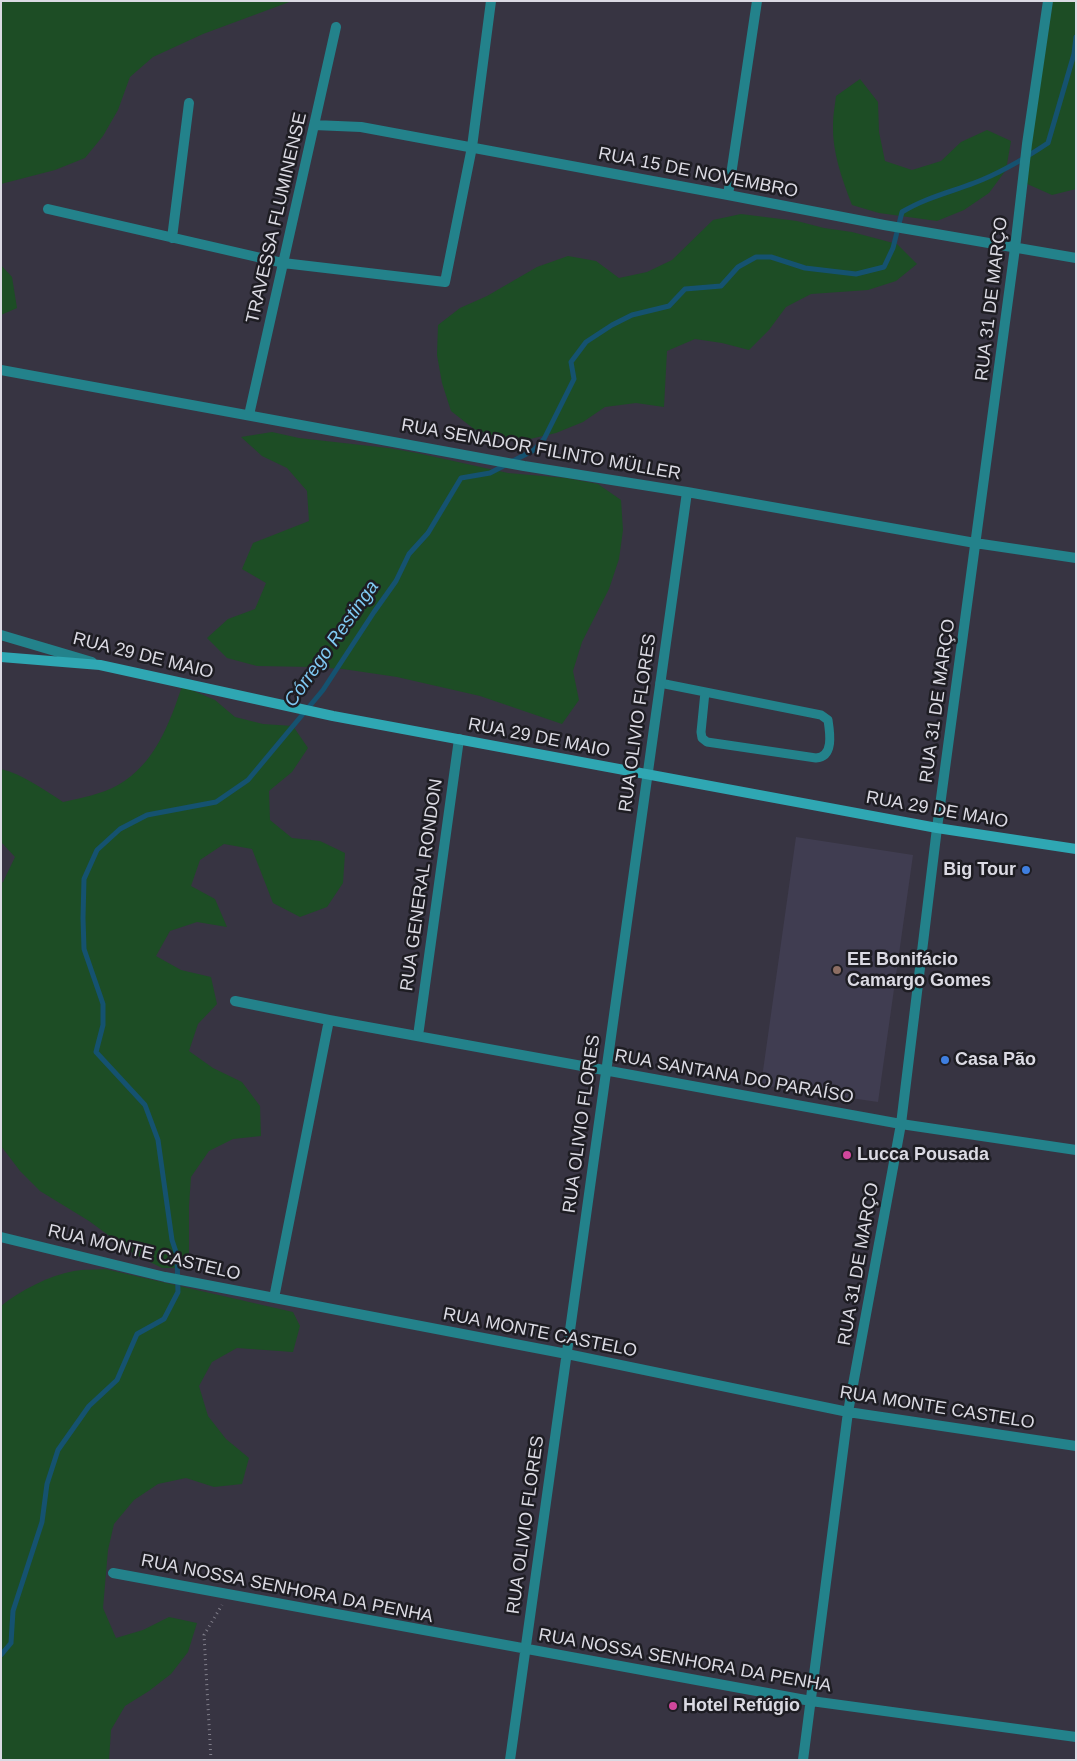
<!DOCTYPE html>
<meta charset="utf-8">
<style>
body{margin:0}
#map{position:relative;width:1077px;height:1761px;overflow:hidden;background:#373442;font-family:Helvetica,sans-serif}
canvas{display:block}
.frame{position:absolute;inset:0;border:2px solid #dbdae3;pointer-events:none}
</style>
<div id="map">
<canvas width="1077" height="1761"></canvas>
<div class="frame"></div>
</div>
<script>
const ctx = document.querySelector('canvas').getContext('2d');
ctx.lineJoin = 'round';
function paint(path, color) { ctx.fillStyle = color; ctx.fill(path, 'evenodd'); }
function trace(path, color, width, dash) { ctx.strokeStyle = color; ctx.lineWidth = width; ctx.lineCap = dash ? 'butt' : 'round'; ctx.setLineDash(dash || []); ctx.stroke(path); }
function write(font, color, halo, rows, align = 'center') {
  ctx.font = font + ' Helvetica,sans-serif'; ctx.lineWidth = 5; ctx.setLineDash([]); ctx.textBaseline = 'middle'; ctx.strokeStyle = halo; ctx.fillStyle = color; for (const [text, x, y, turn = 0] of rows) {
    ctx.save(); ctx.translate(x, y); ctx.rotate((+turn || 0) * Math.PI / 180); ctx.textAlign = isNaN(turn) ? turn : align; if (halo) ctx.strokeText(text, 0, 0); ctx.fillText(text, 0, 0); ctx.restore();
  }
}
paint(new Path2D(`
 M796,837L913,855L878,1102L761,1085Z`), '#403d51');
paint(new Path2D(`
 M1,1H292L203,34L153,57L130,77L118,110L103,136L85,158L55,170L1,184Z
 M1053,1H1076V189L1052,195L1025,183Z
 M860,79L878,102L879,132L885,161L912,170L941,161L961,142L987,130L1011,141L1006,170L989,193L964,210L937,221L879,213L852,205C842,179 832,152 833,124C833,115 835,105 836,96Z
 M741,214L797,221L824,228L852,232L897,244L917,264L896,281L868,290L811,294L786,307L769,330L749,350L722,343L695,339L667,351L664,407L636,403L605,407L583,422L556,433L530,439L501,438L474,429L451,411L442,383L437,355L438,325L460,308L487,296L537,267L568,256L596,261L619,278L647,272L672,260L713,220Z
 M1,265L12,277L17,308L1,315Z
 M272,432L299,438L388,448L417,453L508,473L566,478L598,484L621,500L623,530L619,559L609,589L582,642L573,671L579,700L562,724L480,696L397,677L343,669L312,667L257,666L227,658L207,638L228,619L255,609L266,583L242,569L253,543L309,521L307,491L287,468L262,456L241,437Z
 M182,686L215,700L235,717L263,724L293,726L308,748L292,772L269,791L270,820L292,838L320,841L345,853L343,883L327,907L300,917L273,903L252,849L224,844L200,860L191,886L215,899L227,927L197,922L170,931L156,956L181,970L211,977L217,1004L198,1024L189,1051L213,1068L242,1082L260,1106L261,1136L233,1139L209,1151L191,1177L189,1206V1268H162L134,1254L89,1221L40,1191L20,1171L1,1146V883L3,882L15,857L1,842V769C24,775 43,789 63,802C81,798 102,794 118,785C154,765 170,723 182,686Z
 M105,1269L293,1312L300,1326L293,1352L237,1348L212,1362L199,1386L208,1416L226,1439L249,1458L242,1484L214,1487L186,1478L158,1484L134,1500L114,1524L108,1550L103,1608L116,1638L143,1630L169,1617L197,1623L188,1652L171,1674L149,1691L125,1706L111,1730L109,1760H1V1306C21,1290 48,1276 74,1271C84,1269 95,1270 105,1269Z`), '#1d4d25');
trace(new Path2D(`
 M1,1655L11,1643L13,1611L42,1522L47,1484L58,1450L89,1406L117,1380L137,1334L164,1319L178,1292L177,1255L172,1240L158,1140L145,1105L96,1052L103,1025V1004L84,949L83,918L84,879L97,850L120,829L147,815L216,802L248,780L323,690L374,612L396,581L409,554L428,533L461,478L490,473L534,450L544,439L574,379L571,362L586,342L612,325L632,315L669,306L685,289L721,286L738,267L756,257H771L805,268L856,274L884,267L893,248L902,212C925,198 950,192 974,183C1001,173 1024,159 1048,143L1074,54L1076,37`), '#155270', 5);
trace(new Path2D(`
 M211,1760L204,1635L222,1605`), '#817f8b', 3, [1, 4]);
trace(new Path2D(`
 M660,683L821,715L828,720C830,733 834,757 816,758L707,742L702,738L701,732L705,692`), '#23828b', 9);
trace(new Path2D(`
 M314,125L361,127L728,195L884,225L1076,258
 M728,195L757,1
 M48,209L283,263L445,282L472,147L491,1
 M172,238L189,103
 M1,370L524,466L687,492L975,543L1076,558
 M249,415L336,27
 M235,1001L329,1020L901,1124L1076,1150
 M418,1036L459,739
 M1,1237L165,1277L567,1354L848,1412L1076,1446
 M274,1298L329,1020
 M113,1573L811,1701L1076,1737
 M510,1760L687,492
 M803,1760L848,1412L901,1124L937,828L1015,248L1027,144L1048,1`), '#23828b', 10);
trace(new Path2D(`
 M1,635L92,662`), '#23828b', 10);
trace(new Path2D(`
 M1,657L100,665L333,716L937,828L1076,849`), '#2fa7b3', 10);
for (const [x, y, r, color] of [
 [1026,870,5,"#3f7fe0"],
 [837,970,5,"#8d6e63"],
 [945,1060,5,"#3f7fe0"],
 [847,1155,5,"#d1479c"],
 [673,1706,5,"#d1479c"]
]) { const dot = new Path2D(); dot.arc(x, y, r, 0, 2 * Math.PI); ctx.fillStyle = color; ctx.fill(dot); trace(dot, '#1e1d23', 2); }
write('18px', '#dbdae3', '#1e1d23', [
 ["RUA 15 DE NOVEMBRO",698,173,11],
 ["TRAVESSA FLUMINENSE",277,218,-77],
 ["RUA 31 DE MARÇO",992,299,-83],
 ["RUA SENADOR FILINTO MÜLLER",541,450,10],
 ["RUA 29 DE MAIO",143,656,14],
 ["RUA 31 DE MARÇO",938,701,-82],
 ["RUA OLIVIO FLORES",638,723,-82],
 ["RUA 29 DE MAIO",539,738,11],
 ["RUA 29 DE MAIO",937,810,10],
 ["RUA GENERAL RONDON",422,885,-82],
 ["RUA SANTANA DO PARAÍSO",734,1077,10],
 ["RUA OLIVIO FLORES",582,1124,-82],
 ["RUA MONTE CASTELO",144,1253,13],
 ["RUA 31 DE MARÇO",859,1264,-80],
 ["RUA MONTE CASTELO",540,1333,11],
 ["RUA MONTE CASTELO",937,1408,9],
 ["RUA OLIVIO FLORES",526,1525,-82],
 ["RUA NOSSA SENHORA DA PENHA",287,1589,11],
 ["RUA NOSSA SENHORA DA PENHA",685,1661,10]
]);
write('bold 18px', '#dbdae3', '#1e1d23', [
 ["Big Tour",1016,870,"right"],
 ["EE Bonifácio",847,960],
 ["Camargo Gomes",847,981],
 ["Casa Pão",955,1060],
 ["Lucca Pousada",857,1155],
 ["Hotel Refúgio",683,1706]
], 'left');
write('italic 19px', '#80caf4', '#1e1d23', [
 ["Córrego Restinga",332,644,-55]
]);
</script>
